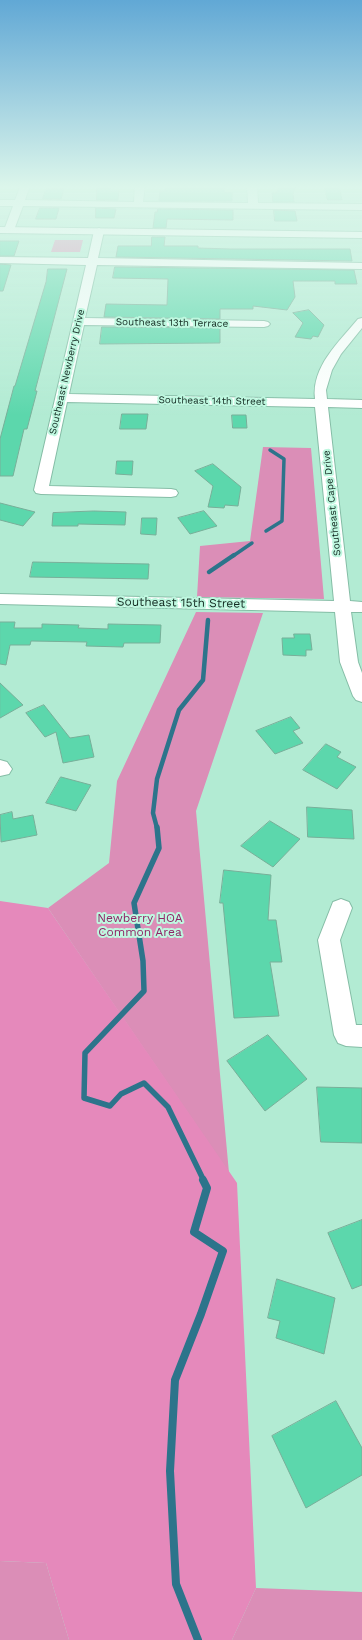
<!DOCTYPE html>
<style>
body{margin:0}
canvas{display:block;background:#b2ebd3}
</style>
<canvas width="362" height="1640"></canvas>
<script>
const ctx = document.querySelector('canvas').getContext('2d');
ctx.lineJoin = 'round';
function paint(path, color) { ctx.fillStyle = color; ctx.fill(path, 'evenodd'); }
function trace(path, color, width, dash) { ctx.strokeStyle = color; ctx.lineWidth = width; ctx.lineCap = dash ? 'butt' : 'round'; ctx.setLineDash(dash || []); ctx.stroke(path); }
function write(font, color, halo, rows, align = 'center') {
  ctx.font = font + ' "Work Sans",sans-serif'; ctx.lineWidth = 4; ctx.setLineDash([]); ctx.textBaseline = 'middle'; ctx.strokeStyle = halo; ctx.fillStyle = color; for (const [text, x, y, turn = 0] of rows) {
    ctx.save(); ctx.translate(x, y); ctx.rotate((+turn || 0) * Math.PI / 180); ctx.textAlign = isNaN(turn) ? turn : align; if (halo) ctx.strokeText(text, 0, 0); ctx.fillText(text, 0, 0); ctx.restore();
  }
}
paint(new Path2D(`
 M55,240H83L80,252H51Z
 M263,447L311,448L324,599L197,597L200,546L250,541Z
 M196,612L263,613L196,811L229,1173L48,908L109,863L117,781Z
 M0,1561L46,1563L69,1640H0Z
 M256,1588L362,1592V1640H232Z`), '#db8eb7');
paint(new Path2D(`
 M0,901L48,908L237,1183L256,1588L232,1640H69L46,1563L0,1561Z`), '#e589bb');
trace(new Path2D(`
 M266,531L282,521L284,459L270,450
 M233,556L252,543`), '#2c748b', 3.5);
trace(new Path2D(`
 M209,572L234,555
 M157,828L153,813L157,779L179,710L203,680L208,620`), '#2c748b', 4.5);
trace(new Path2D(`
 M157,827L159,848L134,903L143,961L144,991L85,1053L84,1098L110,1106L121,1094L144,1083L168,1107L204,1181`), '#2c748b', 5.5);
trace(new Path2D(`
 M198,1640L176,1584L170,1471L175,1380L201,1314L223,1251L194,1232L207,1188L203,1180`), '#2c748b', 8);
const building = new Path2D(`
 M97,185H110V191H119L118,200H97Z
 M224,185V192H232V201H159L160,191H165L166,186Z
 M280,185H296L293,194L294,202H273L272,193H276Z
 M324,185H339L342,200H328Z
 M46,189H64L61,199H43Z
 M40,208H59L56,219H36Z
 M96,208L116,209L114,218H96Z
 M158,209L233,210V220L167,219L166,228H153L155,212H157Z
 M274,210L295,211L297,221H275Z
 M152,237H165L164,246H198V248L231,249H350L352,261L116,257L118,246H151Z
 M0,241H19L14,256H0Z
 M0,264L11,265L3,291H0Z
 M115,267L354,270L357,284H335V281H293L295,297L287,310L253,306V309H220V319L104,317L106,304L167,305L168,279L113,278Z
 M48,269H67L35,391H37L27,429H24L13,476H0V439L14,386H15L46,282Z
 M309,310L324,325L318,337L313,336L311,339L295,337L303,323L293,313Z
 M102,327L220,328V343L100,344Z
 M122,414H148L146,429H120Z
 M232,415H246L247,428H233Z
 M117,461H133L132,475L116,474Z
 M213,464L241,487L238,506L225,505L224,508L208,507L213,486L195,471Z
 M0,503L35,512L23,526L0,520Z
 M94,511L126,512L125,525L78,524V526H52L53,513Z
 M204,511L217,526L190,534L178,518Z
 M142,518H157L156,535L141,534Z
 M33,562L149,564L148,579L30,577Z
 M0,622H15L14,628H42V624L79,625L78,628L108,629V624L161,625L160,643H124L123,647L86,646L87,642L31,641L30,645H10L6,665L0,664Z
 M294,634H310L312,650H306V656L283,655L282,638H294Z
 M0,683L23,705L0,718Z
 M44,705L70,738L89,735L94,757L63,763L56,732L45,737L26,713Z
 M291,717L300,728L293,731L303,743L275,754L256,731Z
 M326,744L341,752L337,757L356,767L337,789L303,770Z
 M61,777L91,785L76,811L46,803Z
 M307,807L352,810L354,839L308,837Z
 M12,812L13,819L33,815L37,835L1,842L0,815Z
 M270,821L300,839L273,867L241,846Z
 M224,870L271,875L268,920H276L282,962H270L279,1016L234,1018L223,903H220Z
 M268,1035L307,1079L265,1111L227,1061Z
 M317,1087L362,1088V1143L321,1142Z
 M362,1220V1285L352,1289L328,1233Z
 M277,1279L335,1298L324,1354L276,1338L280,1321L268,1318Z
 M336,1401L362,1448V1475L306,1508L272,1436Z`);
paint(building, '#5cd7ac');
trace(building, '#78af99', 1);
const street = new Path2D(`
 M21,185H30L25,200L134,202L135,185H145L143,202L248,203L247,185H257L258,203L362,204V210L23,206L14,230L13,232H5L4,230L13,206H0V200H15Z
 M99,228L104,231L98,258L362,263V269L97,265L85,318L264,321L268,322L270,324L268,326L264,327L84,325L69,394L315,399C311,367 339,342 358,319L362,318V328L341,354L332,370L326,390L327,399L362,400V408L328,407L350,601L362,602V612H351L358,662L362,673V702L356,700L353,696L340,662L335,612L0,604V594L334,601L315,407L67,402L49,486L171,489L176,490L178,493L176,496L171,497L41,494L36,493L34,490L86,265L0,263V257L88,258L94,231Z
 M0,760L7,762L12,769L9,774L0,776Z
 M341,899L349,902L352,908L340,940L356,1025H362V1047L346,1046L338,1043L334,1035L318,940L333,902Z`);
const secondary = new Path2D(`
 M0,227L362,232V238L0,233Z`);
trace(street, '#85bda6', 2);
trace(secondary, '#85bda6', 2);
paint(street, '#fff');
paint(secondary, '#fff');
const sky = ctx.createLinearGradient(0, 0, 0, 415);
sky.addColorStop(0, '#61a8d5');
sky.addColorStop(0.45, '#dcf6eb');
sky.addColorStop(1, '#dcf6eb00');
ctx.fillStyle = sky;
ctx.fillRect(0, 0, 362, 415);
write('10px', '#11281f', '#bff8e0', [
 ["Southeast 13th Terrace",172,323,1],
 ["Southeast Newberry Drive",67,372,-77],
 ["Southeast 14th Street",212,401,1],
 ["Southeast Cape Drive",332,503,-96]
]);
write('12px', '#11281f', '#bff8e0', [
 ["Southeast 15th Street",181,603,1]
]);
write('12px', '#8f2466', '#bff8e0', [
 ["Newberry HOA",140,918],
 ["Common Area",140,932]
]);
</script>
